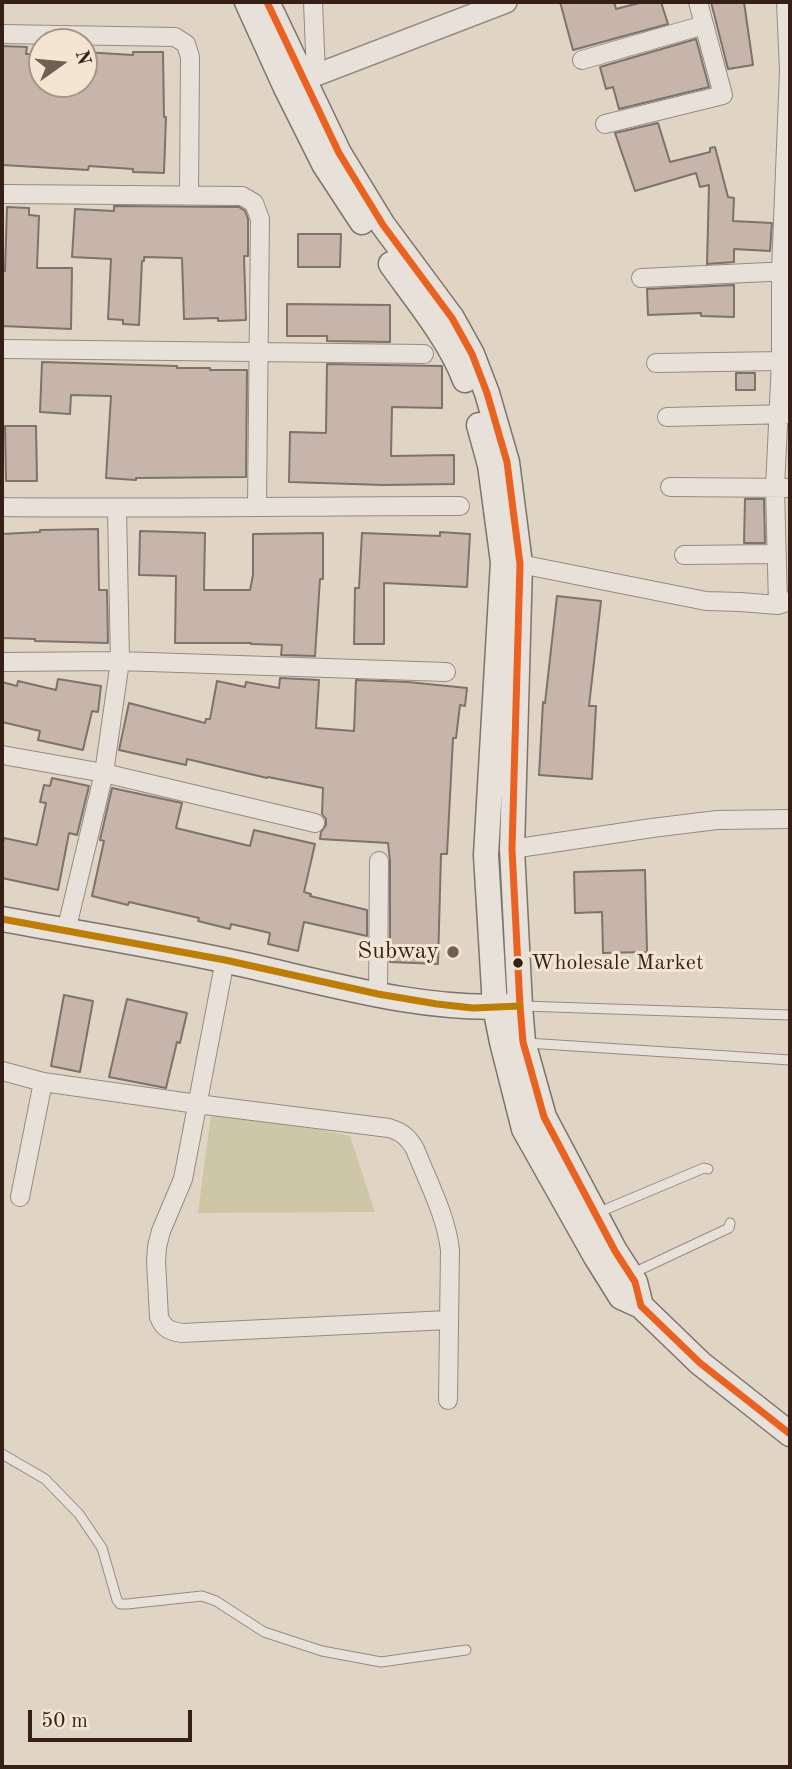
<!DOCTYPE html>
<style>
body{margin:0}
#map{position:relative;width:792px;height:1769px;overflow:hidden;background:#e0d5c5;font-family:"Old Standard TT",serif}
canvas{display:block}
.frame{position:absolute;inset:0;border:4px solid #351f16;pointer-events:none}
.north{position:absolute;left:28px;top:28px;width:70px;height:70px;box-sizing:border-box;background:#f2e5d2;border:2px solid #a69687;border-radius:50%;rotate:75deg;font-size:19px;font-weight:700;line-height:28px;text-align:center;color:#351f16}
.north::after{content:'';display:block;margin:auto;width:24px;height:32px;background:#715f53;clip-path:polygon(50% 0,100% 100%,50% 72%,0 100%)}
.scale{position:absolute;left:28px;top:1710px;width:164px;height:32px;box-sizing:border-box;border:4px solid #351f16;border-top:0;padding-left:9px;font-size:21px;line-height:24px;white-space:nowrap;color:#351f16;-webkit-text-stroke:5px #f2e5d2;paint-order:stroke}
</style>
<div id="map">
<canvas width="792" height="1769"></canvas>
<div class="frame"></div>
<div class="north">N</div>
<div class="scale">50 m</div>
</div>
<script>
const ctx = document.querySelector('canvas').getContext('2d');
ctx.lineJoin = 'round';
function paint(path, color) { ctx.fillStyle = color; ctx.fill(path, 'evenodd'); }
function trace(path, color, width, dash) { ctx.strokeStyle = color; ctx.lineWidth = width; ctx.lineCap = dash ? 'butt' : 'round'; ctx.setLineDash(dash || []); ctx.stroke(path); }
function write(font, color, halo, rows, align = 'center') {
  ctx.font = font + ' "Old Standard TT",serif'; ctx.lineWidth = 6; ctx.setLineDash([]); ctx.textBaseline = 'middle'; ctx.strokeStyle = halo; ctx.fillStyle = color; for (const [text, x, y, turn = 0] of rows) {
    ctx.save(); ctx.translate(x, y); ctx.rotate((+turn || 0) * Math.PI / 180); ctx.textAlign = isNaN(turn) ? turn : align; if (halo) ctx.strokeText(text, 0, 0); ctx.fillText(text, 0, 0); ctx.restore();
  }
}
paint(new Path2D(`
 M211,1114L322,1130L350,1136L375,1212L198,1213Z`), '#cdc7a5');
const building = new Path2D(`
 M560,2H614L616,9L643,2H661L668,24L573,50Z
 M711,2H744L753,65L728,69Z
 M696,39L709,87L619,109L613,87L606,89L600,67Z
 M2,46L27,47L26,54H42V84H84V52L133,55V52H163L164,117H166L164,173L133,172V169L89,166L88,170L2,165Z
 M658,123L670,162L710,152V148L715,147L728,197L734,198L733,221L772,223L770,251L734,249V262L707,264L709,185L700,187L696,173L635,191L615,133Z
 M114,206L239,207L245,211L248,219V256H244L246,320L218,321V318L184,319L182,258L144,257V261H142L139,325L123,324V320L108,319L111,259L72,257L75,209L114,211Z
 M7,207L29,208V215L39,216L37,268H72L71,329L2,326V270L5,271Z
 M298,234H341L340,267H298Z
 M734,285V317L701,316V313L648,315L647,289Z
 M287,304L390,305V342L327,341V336H287Z
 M42,362L142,365L177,366V368H210V370H247L246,477L136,478V480L106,478L111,396L71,395L70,414L40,412Z
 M327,364L442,366V408L392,407L391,456L454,455V484L384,485L289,482L290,432L326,433Z
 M736,373H755V390H736Z
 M5,426H36L37,481H6Z
 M745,499H764L765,543H744Z
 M98,529L99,590H107L108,643L35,641V639L2,638V534L40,532V530Z
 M140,531L205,533L204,590H250L253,575V534L323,533V579H320L315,656L281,655L282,645L251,644V643H175L176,576L139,575Z
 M440,532L470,534L467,587L384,583V644H354L355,588H359L362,533L440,536Z
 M557,596L601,601L589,706H596L592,779L539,775L543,702L545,703Z
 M280,678L319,680L316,728L354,731L356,680L408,682L467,688L465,706L460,705L456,738H453L447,854H441L438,964L390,962V861L388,843L320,839L321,832L326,825V819L322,814L323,788L268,777L267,778L187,759L186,765L119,750L129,703L205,723L206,719H210L217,681L245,687L246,682L279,688Z
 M58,679L101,686L98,712L92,711L83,750L38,740L40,731L2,722V682L17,686L18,681L56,690Z
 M52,778L89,786L77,835L69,833L58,890L2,878V847L4,838L37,845L46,803L40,802L44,785L50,786Z
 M112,788L182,803L176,828L250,846L254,830L315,844L304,892L311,894L310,896L367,910V936L304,922L298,951L268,944L270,933L231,924L230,929L198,921L199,918L129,902L128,905L92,896L104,841L100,840Z
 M645,870L647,952L603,953L602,912L575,913L574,872Z
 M64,995L93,1001L80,1072L51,1066Z
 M127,999L187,1013L180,1043L177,1042L166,1088L109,1077Z`);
paint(building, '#c7b4aa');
trace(building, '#7c736a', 2);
const service = new Path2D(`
 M523,1006L790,1015
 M527,1043L790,1060
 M597,1213L704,1168L708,1169
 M631,1274L729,1228L730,1223
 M2,1454L45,1479L79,1514L102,1548L117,1600L120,1604H127L202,1596L216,1601L264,1632L322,1651L381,1662L466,1650`);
const minor = new Path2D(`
 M313,2L316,75
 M2,34L175,37L186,44L190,57L189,195
 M582,60L704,25
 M605,124L723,95L698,2
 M2,194L242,196L254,203L260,219L257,506
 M641,278L790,271
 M2,349L424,354
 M656,363L781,361V271L789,71L786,2
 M667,417L789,414
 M670,487L790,488
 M2,507C154,509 307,506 460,506
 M684,555L777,554
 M520,564L706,601L740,602L778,605L790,601
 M778,605L775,488L781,361H790
 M2,662L120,661L446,672
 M2,755L104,773L315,823
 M512,849L652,828L717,820L790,819
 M66,931L104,773L120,661L117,508
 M225,960L183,1179L161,1231L157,1247L156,1261L159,1317C164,1329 170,1331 182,1333L448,1320
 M378,994L379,861
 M2,1071L43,1082L197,1104L389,1128C402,1132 408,1137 415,1149C428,1182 446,1215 450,1250L448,1400
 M20,1197L43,1082`);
const tertiary = new Path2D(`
 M290,87L316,75L506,2`);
const secondary = new Path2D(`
 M247,2L286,88L324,164L362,222
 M267,2L339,153L383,225L452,318L472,354L487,393L507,462L520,564L512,849L520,1006L523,1042L544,1117L615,1251L635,1282L641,1306L700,1363L790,1434
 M391,264C416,299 450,340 465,380
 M479,425L490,465L503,562L486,855L495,1007L502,1042L524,1129L596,1257L621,1297L641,1306
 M2,919C77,933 153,945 227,961C318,980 418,1012 511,1006`);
trace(service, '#958b81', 11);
trace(minor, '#958b81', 20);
trace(tertiary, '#958b81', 24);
trace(secondary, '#7c736a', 27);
trace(service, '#e7e1d9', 9);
trace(minor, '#e7e1d9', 18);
trace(tertiary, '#e7e1d9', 21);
trace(secondary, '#e7e1d9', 24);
trace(new Path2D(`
 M267,2L339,153L383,225L452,318L472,354L487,393L507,462L520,564L512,849L520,1006L523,1042L544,1117L615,1251L635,1282L641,1306L700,1363L790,1434`), '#e96221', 7);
trace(new Path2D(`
 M2,919L225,960L378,994L437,1004L473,1008L520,1006`), '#bd7e07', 7);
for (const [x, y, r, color] of [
 [453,952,7,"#715f53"],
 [518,963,6,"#351f16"]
]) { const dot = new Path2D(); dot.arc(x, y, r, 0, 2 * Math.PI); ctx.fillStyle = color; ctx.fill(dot); trace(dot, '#f2e5d2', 2.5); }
write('22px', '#351f16', '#f2e5d2', [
 ["Wholesale Market",531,963]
], 'left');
write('24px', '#351f16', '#f2e5d2', [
 ["Subway",439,952]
], 'right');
</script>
